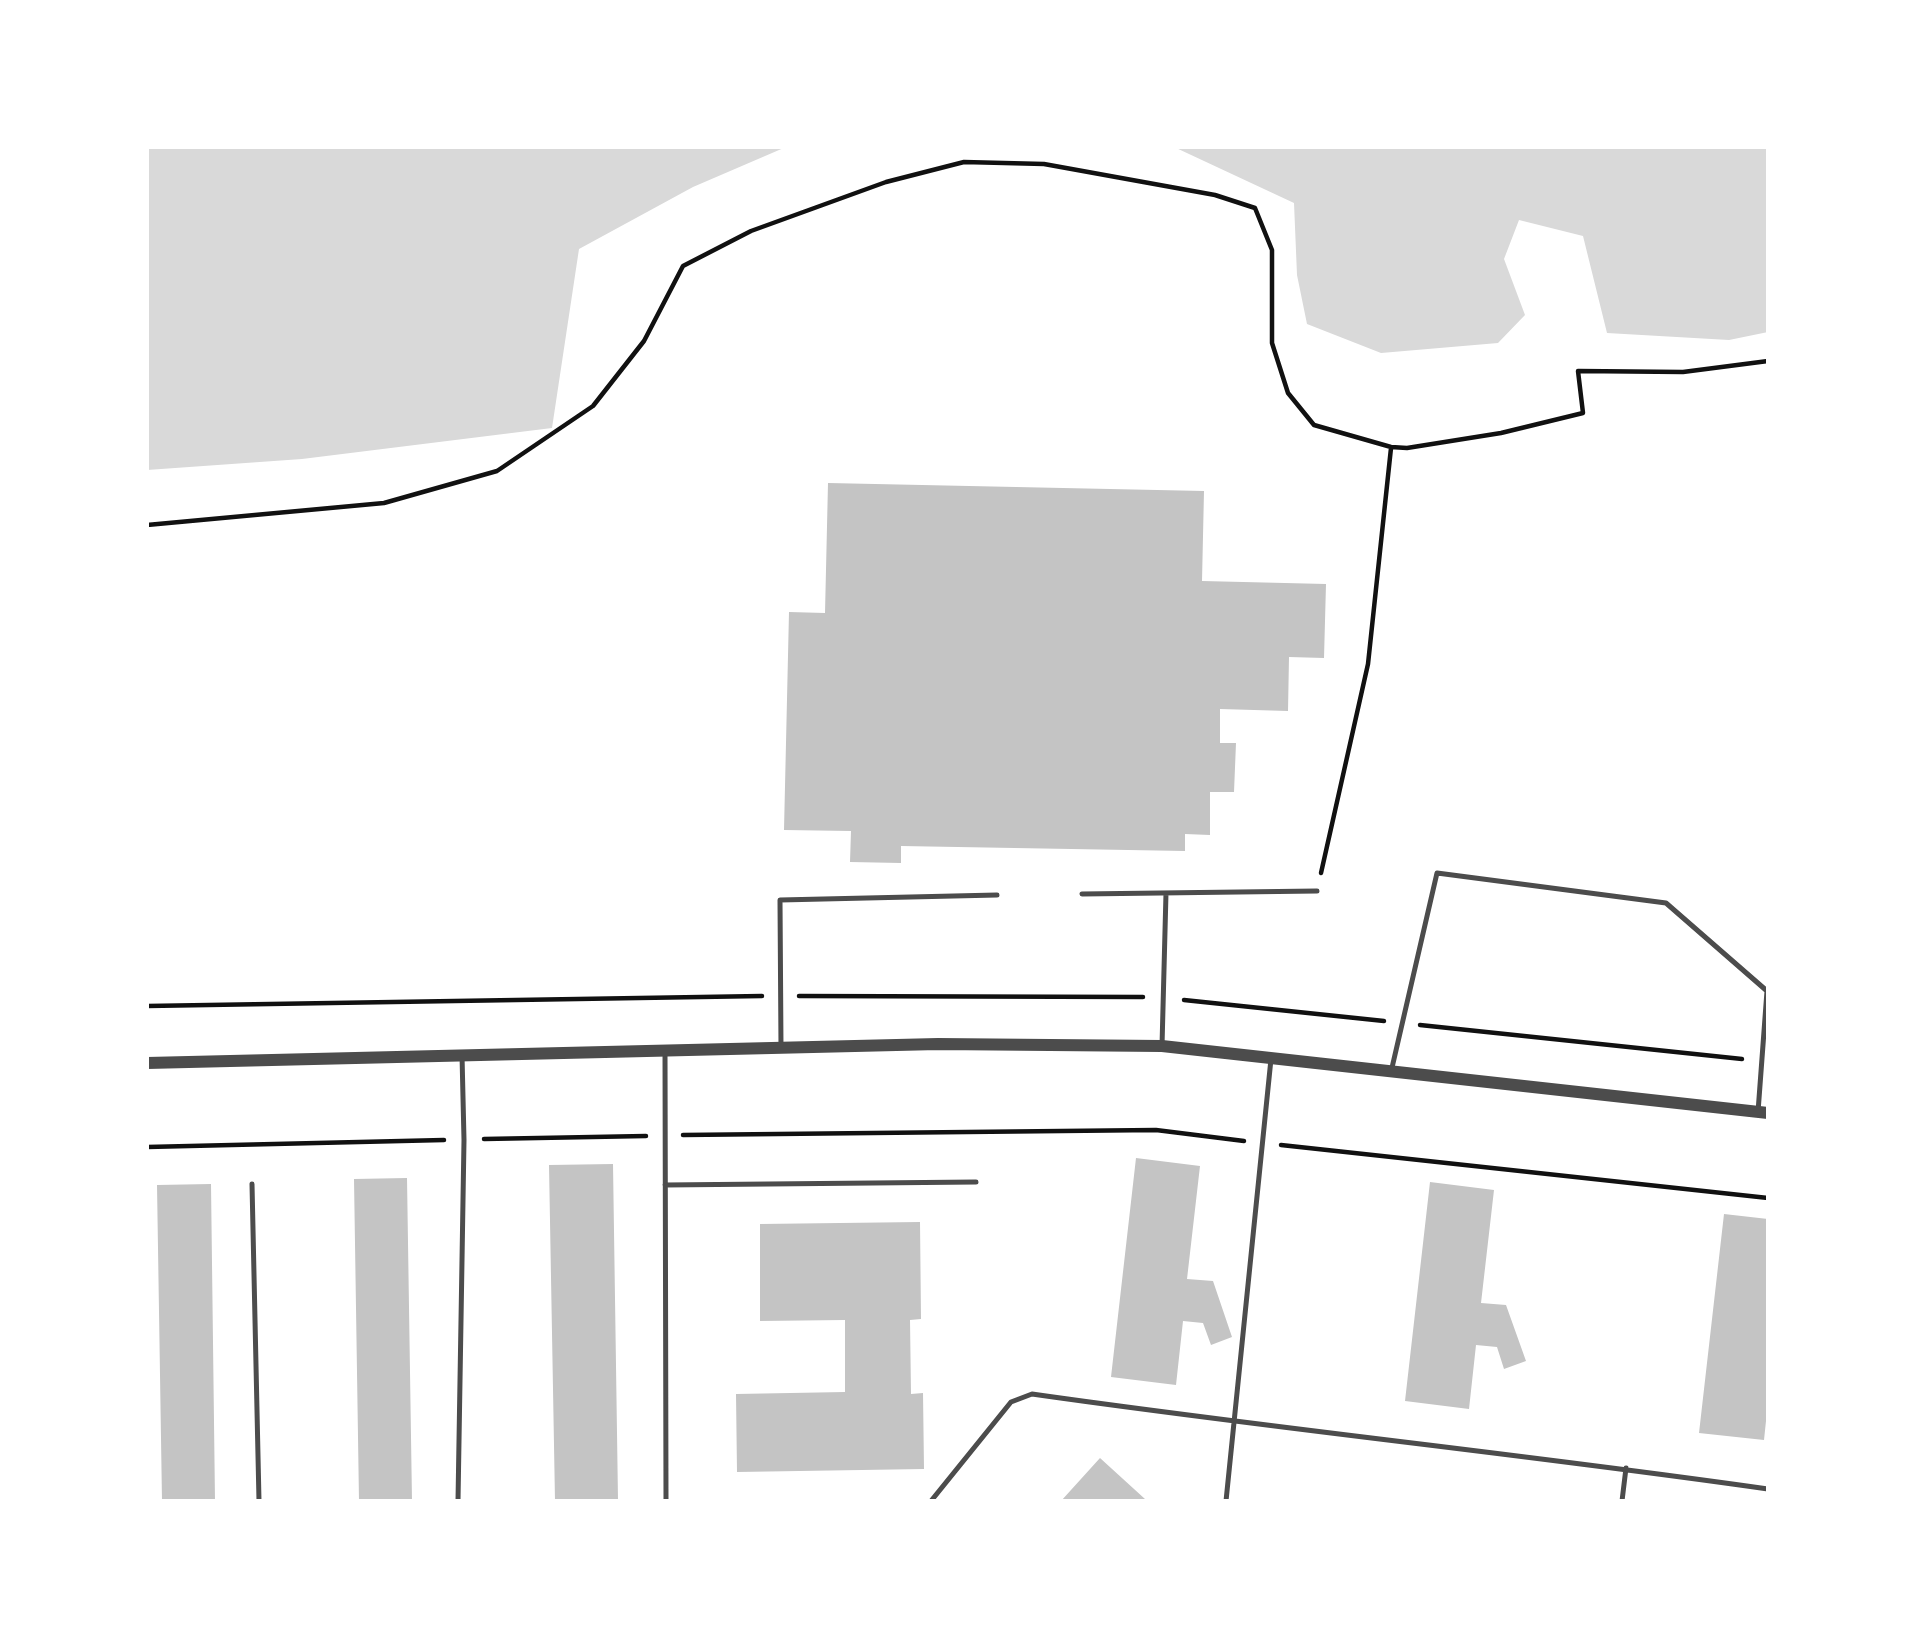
<!DOCTYPE html>
<style>
body{margin:0}
#map{position:relative;width:1915px;height:1648px;overflow:hidden;background:#fff;font-family:Rubik,sans-serif}
canvas{display:block}
.frame{position:absolute;inset:0;border:149px solid #fff;pointer-events:none}
</style>
<div id="map">
<canvas width="1915" height="1648"></canvas>
<div class="frame"></div>
</div>
<script>
const ctx = document.querySelector('canvas').getContext('2d');
ctx.lineJoin = 'round';
function paint(path, color) { ctx.fillStyle = color; ctx.fill(path, 'evenodd'); }
function trace(path, color, width, dash) { ctx.strokeStyle = color; ctx.lineWidth = width; ctx.lineCap = dash ? 'butt' : 'round'; ctx.setLineDash(dash || []); ctx.stroke(path); }
paint(new Path2D(`
 M147,147H786L693,187L579,249L552,428L302,459L147,470Z
 M1174,147H1768V332L1729,340L1607,333L1583,236L1519,220L1504,259L1525,315L1498,343L1381,353L1307,324L1297,275L1294,203Z`), '#d9d9d9');
paint(new Path2D(`
 M828,483L1204,491L1202,581L1326,584L1324,658L1289,657L1288,711L1220,709V743H1236L1234,792H1210V835L1185,834V851L901,846V863L850,862L851,831L784,830L789,612L825,613Z
 M1136,1158L1200,1166L1187,1279L1213,1281L1232,1337L1211,1345L1203,1323L1183,1321L1176,1385L1111,1377Z
 M613,1164L618,1500L555,1501L549,1165Z
 M407,1178L412,1501H359L354,1179Z
 M1430,1182L1494,1190L1481,1303L1506,1305L1526,1361L1504,1369L1497,1347L1476,1345L1469,1409L1405,1401Z
 M211,1184L215,1501H162L157,1185Z
 M1724,1214L1768,1219V1402L1764,1440L1699,1433Z
 M920,1222L921,1319L910,1320L911,1394L923,1393L924,1469L737,1472L736,1394L845,1392V1320L760,1321V1224Z
 M1100,1458L1145,1499L1144,1501H1061Z`), '#c4c4c4');
trace(new Path2D(`
 M147,525L384,503L497,471L593,406L644,341L683,266L751,231L886,182L964,162L1044,164L1215,195L1255,208L1272,250V343L1288,393L1314,425L1391,447L1407,448L1501,433L1583,413L1578,371L1683,372L1768,361
 M1321,873L1368,664L1391,448
 M799,996L1143,997
 M1184,1000L1384,1021
 M147,1006L762,996
 M1420,1025L1742,1059
 M683,1135L1156,1130L1244,1141
 M484,1139L646,1136
 M1281,1145L1768,1198
 M147,1147L444,1140`), '#111', 4.5);
trace(new Path2D(`
 M1082,894L1317,891
 M1162,1046L1166,893
 M781,1048L780,900L997,895
 M665,1051L666,1501
 M1391,1072L1437,873L1666,903L1767,991L1758,1112
 M252,1184L259,1501
 M665,1185L976,1182
 M458,1501L464,1140L462,1055
 M931,1501L1011,1402L1032,1394C1277,1429 1523,1454 1768,1489
 M1226,1501L1271,1059
 M1622,1501L1626,1468`), '#4c4c4c', 5);
trace(new Path2D(`
 M147,1063L938,1044L1162,1046L1768,1113`), '#4c4c4c', 12);
</script>
